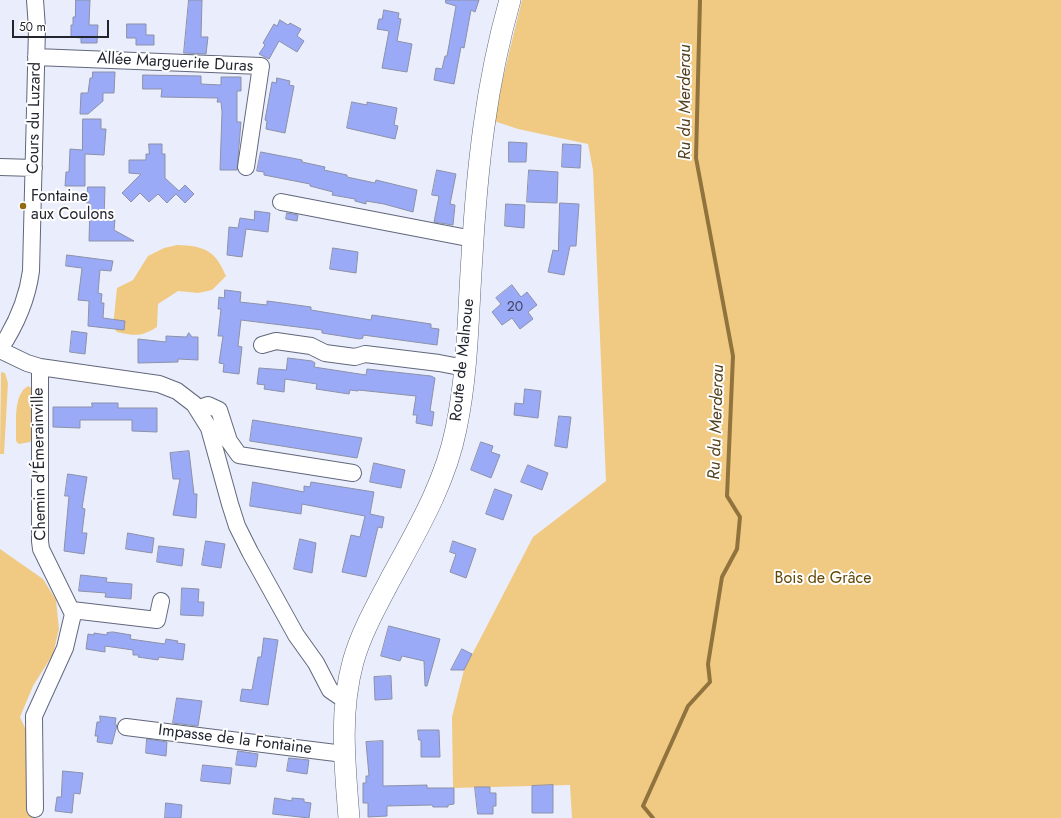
<!DOCTYPE html>
<meta charset="utf-8">
<style>
body{margin:0}
#map{position:relative;width:1061px;height:818px;overflow:hidden;background:#eaeefc;font-family:Jost,sans-serif}
canvas{display:block}
.scale{position:absolute;left:12px;top:20px;width:97px;height:18px;box-sizing:border-box;border:2px solid #23252e;border-top:0;padding-left:5px;font-size:12px;line-height:14px;white-space:nowrap;color:#23252e;-webkit-text-stroke:3px #fff;paint-order:stroke}
</style>
<div id="map">
<canvas width="1061" height="818"></canvas>
<div class="scale">50 m</div>
</div>
<script>
const ctx = document.querySelector('canvas').getContext('2d');
ctx.lineJoin = 'round';
function paint(path, color) { ctx.fillStyle = color; ctx.fill(path, 'evenodd'); }
function trace(path, color, width, dash) { ctx.strokeStyle = color; ctx.lineWidth = width; ctx.lineCap = dash ? 'butt' : 'round'; ctx.setLineDash(dash || []); ctx.stroke(path); }
function write(font, color, halo, rows, align = 'center') {
  ctx.font = font + ' Jost,sans-serif'; ctx.lineWidth = 4; ctx.setLineDash([]); ctx.textBaseline = 'middle'; ctx.strokeStyle = halo; ctx.fillStyle = color; for (const [text, x, y, turn = 0] of rows) {
    ctx.save(); ctx.translate(x, y); ctx.rotate((+turn || 0) * Math.PI / 180); ctx.textAlign = isNaN(turn) ? turn : align; if (halo) ctx.strokeText(text, 0, 0); ctx.fillText(text, 0, 0); ctx.restore();
  }
}
paint(new Path2D(`
 M522,0H1061V818H572L570,785L453,788L452,717L464,670L533,537L606,481L593,170L588,144L518,129L494,121L498,98Z
 M177,245C205,246 215,250 226,276L212,290L198,293L178,291L158,304L157,327C141,337 135,336 117,332L113,326L117,288L133,280L148,256L164,248Z
 M1,372L5,373L8,383L4,454H0Z
 M28,386L33,389L32,438L30,442L19,444L16,441C17,426 12,395 28,386Z
 M0,549L43,579L56,600L59,629L53,654L33,686L20,717L31,741V773L34,818H0Z`), '#f0c983');
trace(new Path2D(`
 M653,818L643,806L688,706L710,682L708,664L722,577L737,549L740,517L727,496L733,356L696,158L700,0`), '#91733e', 4);
const building = new Path2D(`
 M76,0H90L89,25H98L97,43H81V38L71,37V25H73V17H75Z
 M189,0H202L201,37H208L206,54L184,53Z
 M446,0H479L475,12L471,10L464,48L461,47L454,84L434,80L436,68L442,69L445,56H447L456,6L446,3Z
 M384,10L399,13L398,18L401,19L397,41L412,44L407,72L382,68L389,31L377,29L379,19H382Z
 M280,20L288,25L290,23L301,29L297,36L304,41L297,52L279,41L269,59L259,54L265,45L263,43L274,24L277,26Z
 M127,24H146V35H154V45H136V38H127Z
 M93,72H115L114,93H103V101L88,114H80L81,93H88L90,78H92Z
 M143,75L201,76V84L221,85V77H241V91H237V122H241L237,170H220L222,112L221,102H217L218,98L161,97L162,89H143Z
 M277,78L290,81L289,85L294,86L285,133L266,129L267,121L265,120L272,82L276,83Z
 M352,102L367,105V102L397,108L394,125L398,126L395,139L347,128Z
 M83,119H101V129H106L104,155L85,154V186H65L66,172H69L70,149L82,150Z
 M509,142L527,143L526,162H509Z
 M149,144H162V154H165V178L179,191L185,185L194,194L185,203L176,194L167,203L158,194L149,202L140,193L131,202L122,193L141,174L129,173V160H146V154H149Z
 M563,144L581,145L580,168L562,167Z
 M261,152L302,160V162L325,167L324,170L347,175V177L375,183L376,180L417,190L413,212L384,204L366,201V204L355,201V199L332,195L333,192L310,186V184L264,175V172L257,171Z
 M437,170L456,174L450,204L455,205L453,225L434,222L439,196L432,195Z
 M529,170L558,172L557,203L527,202Z
 M88,187H105L104,220H115L114,230L134,241H89L90,203H87Z
 M560,203L579,204L576,246H570L564,275L548,272L553,250L558,251Z
 M506,204L525,205L524,228L505,226Z
 M255,211L270,213L268,232L246,229L242,257L227,255L229,227L238,228L240,218L254,220Z
 M287,213L298,215L297,221L286,219Z
 M333,248L358,252L356,273L330,269Z
 M67,255L113,261L111,271L100,270L98,293L102,294L101,303H104L103,318L125,321L124,330L88,326L89,301L78,300L82,268L66,266Z
 M512,285L521,297L527,292L537,305L528,312L533,319L520,329L512,318L502,325L492,312L501,304L496,298Z
 M225,290L241,292L240,302L267,305V301L275,302L311,307V310L371,320L372,315L431,324V328L439,329L437,345L363,335V338L360,339L322,333V330L241,320L238,346L242,347L239,374L223,372L224,364L219,363L223,336H218L221,309H218L219,297L224,298Z
 M72,331L87,333L85,354L70,352Z
 M189,333L192,337H198V360L178,359V362L138,363V339L166,342V336L186,337Z
 M288,358L312,361L315,363L314,367L366,375L367,369L431,376L435,378L430,411L434,412L432,426L416,423L417,415H413L416,396L358,390V391L350,390L349,394L316,389L317,384L285,379L284,392L264,389L265,385L257,384L259,368L286,370Z
 M525,389L541,391L538,418L514,415L515,403L523,404Z
 M92,403H118V408H157V432L132,431V420H80V428L53,427V407H92Z
 M559,416L571,417L567,448L555,446Z
 M253,420L362,438L357,458L250,441Z
 M481,442L493,446L491,452L500,455L491,478L471,470Z
 M189,451L194,494H197L196,518L173,515L180,479H173L170,453Z
 M374,463L405,470L401,488L370,482Z
 M528,465L548,473L542,490L521,482Z
 M68,474L87,477L82,508L85,509L82,533H87L84,554L64,551L69,496H65Z
 M253,482L304,492V486L310,487L311,482L374,492L370,514L384,517L382,528L378,527L366,577L342,572L351,535L360,537L365,516L302,504L301,514L250,506Z
 M495,489L512,495L503,520L486,514Z
 M128,533L154,538L152,553L126,549Z
 M300,539L316,543L312,573L294,569Z
 M206,541L225,544L221,568L202,565Z
 M453,541L476,549L466,578L450,572L456,554L450,552Z
 M159,546L184,549L182,566L157,562Z
 M81,575L107,578L106,582L132,584L131,599L105,597L106,593L79,591Z
 M182,588L199,589L198,602H204L203,616L181,615Z
 M389,626L440,639L427,686H425L424,661L402,656L400,661L381,656Z
 M113,632L131,635L130,639L165,644L166,639L178,641L177,643L185,644L183,660L159,657L158,660L138,657L139,655H133V650L105,646V652L86,649L88,634L94,635V633L107,635V633Z
 M264,638L278,640L268,705L240,701L242,689L252,690L258,657H261Z
 M462,649L472,654L464,670H451Z
 M391,676L392,699L375,700L374,677Z
 M177,698L202,701L198,726L173,723Z
 M100,716L116,718L115,725H117L112,744L97,742L98,736H95L97,722H100Z
 M418,730H439L440,757H421V740H419Z
 M147,739L167,742L166,756L146,753Z
 M383,741V786L427,785V788H454V804L448,805V807H433L432,805L387,806V816L368,817V803H363V783H366V776H369L366,742Z
 M238,751L258,754L256,767L236,765Z
 M289,758L309,760L307,774L287,771Z
 M203,765L232,768L230,784L201,781Z
 M63,771L83,773L80,794L74,793L72,813L55,811L57,797H61Z
 M553,785V813H532V786Z
 M475,787H490V793H496V806H493V814H478Z
 M275,798L292,801V798L304,799V802L311,803L309,818L273,814Z
 M166,803L182,805L181,818H165Z`);
paint(building, '#9aaaf6');
trace(building, '#8c91a8', 1);
const minor = new Path2D(`
 M36,57L261,66L246,167
 M0,167L34,168
 M281,202L473,239
 M262,345L276,341L311,346L325,353L355,357L365,354L439,363L465,368
 M0,349C16,325 27,301 31,271L37,28L35,0
 M0,350L27,363L40,367L159,384L177,391L194,404L209,428L230,504L237,526L250,552L296,635L316,663L330,690L346,701
 M197,409L208,405L219,410L229,441L239,455L353,473
 M72,610L157,620L161,601
 M126,727L344,754
 M35,809L34,716L65,648L73,614L41,549L40,541V367`);
const major = new Path2D(`
 M349,818C345,766 339,713 353,662C361,633 376,607 390,580C416,532 445,484 456,429C468,372 468,314 472,256C477,169 486,84 510,0`);
trace(minor, '#61677c', 18);
trace(major, '#61677c', 22);
trace(minor, '#fff', 16);
trace(major, '#fff', 21);
for (const [x, y, r, color] of [
 [23,206,4,"#916a12"]
]) { const dot = new Path2D(); dot.arc(x, y, r, 0, 2 * Math.PI); ctx.fillStyle = color; ctx.fill(dot); trace(dot, '#fff', 1.5); }
write('14px', '#414660', null, [
 ["20",515,308]
]);
write('16px', '#23252e', '#fff', [
 ["Allée Marguerite Duras",175,63,3],
 ["Cours du Luzard",35,118,-89],
 ["Route de Malnoue",463,360,-84],
 ["Chemin d'Émerainville",40,464,-91],
 ["Impasse de la Fontaine",235,740,7]
]);
write('16px', '#23252e', '#fff', [
 ["Fontaine",31,197],
 ["aux Coulons",31,215]
], 'left');
write('16px', '#634602', '#fff', [
 ["Bois de Grâce",823,579]
]);
write('italic 17px', '#53401e', '#fff', [
 ["Ru du Merderau",686,102,-90],
 ["Ru du Merderau",717,422,-88]
]);
</script>
